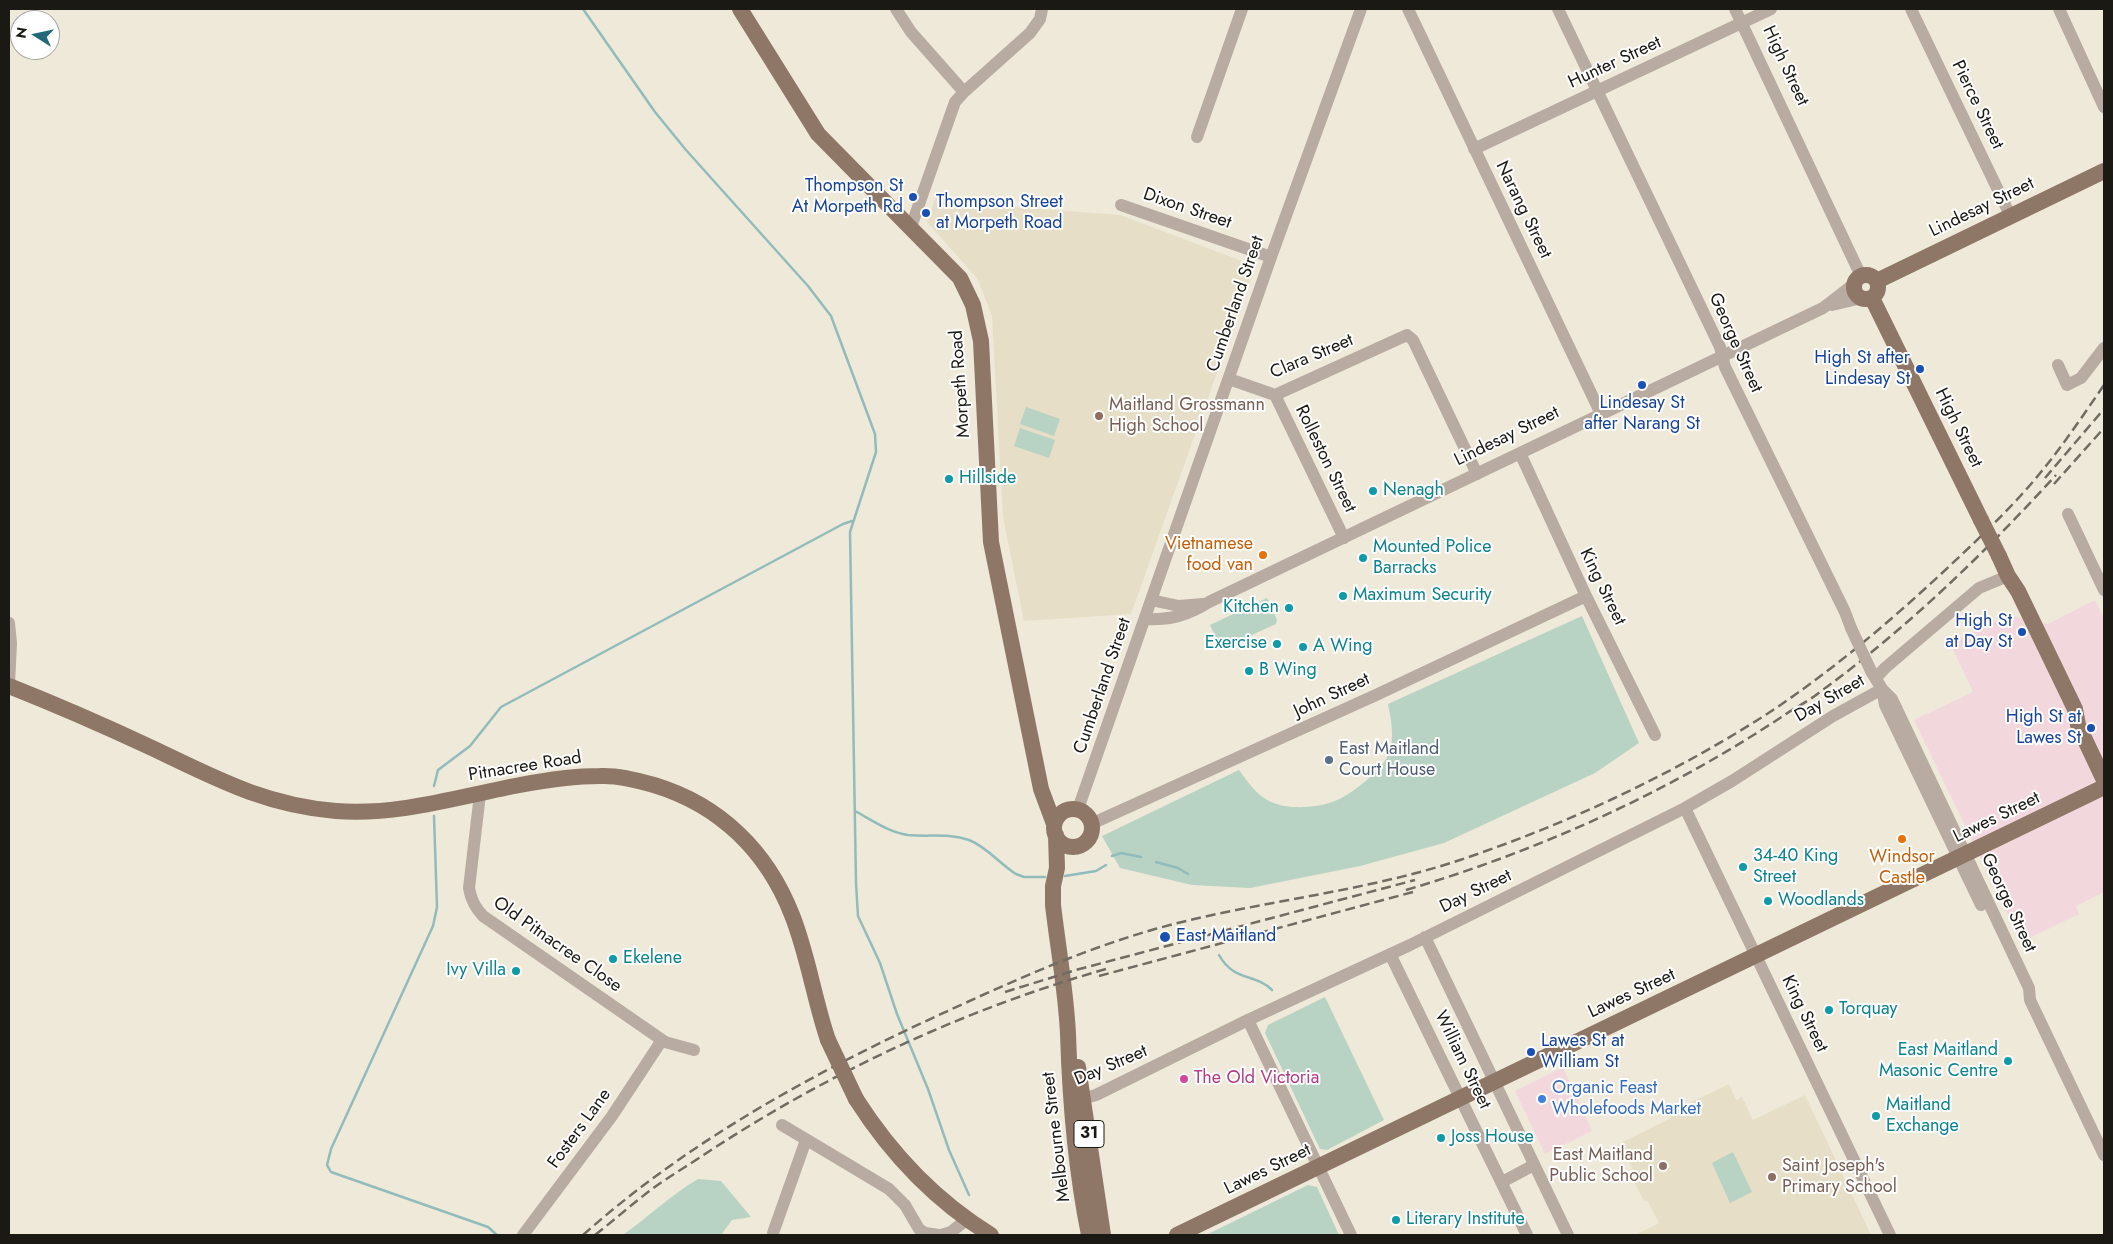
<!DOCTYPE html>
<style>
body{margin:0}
#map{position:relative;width:2113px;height:1244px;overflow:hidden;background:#efe9d9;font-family:Jost,sans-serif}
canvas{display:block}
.frame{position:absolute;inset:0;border:10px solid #1b1913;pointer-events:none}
.north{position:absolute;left:10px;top:10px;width:50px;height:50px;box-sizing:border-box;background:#fff;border:1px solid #a4a3a1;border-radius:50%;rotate:280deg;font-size:14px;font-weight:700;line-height:20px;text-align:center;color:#1b1913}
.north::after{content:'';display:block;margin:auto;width:18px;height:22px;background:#216976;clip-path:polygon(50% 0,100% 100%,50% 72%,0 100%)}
</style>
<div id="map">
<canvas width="2113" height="1244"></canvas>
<div class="frame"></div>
<div class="north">N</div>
</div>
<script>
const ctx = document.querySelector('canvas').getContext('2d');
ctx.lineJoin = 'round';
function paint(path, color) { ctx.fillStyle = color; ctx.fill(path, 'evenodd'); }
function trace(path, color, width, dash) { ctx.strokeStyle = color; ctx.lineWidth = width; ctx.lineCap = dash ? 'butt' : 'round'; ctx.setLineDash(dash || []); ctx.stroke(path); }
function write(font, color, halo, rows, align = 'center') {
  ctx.font = font + ' Jost,sans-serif'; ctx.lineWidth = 4; ctx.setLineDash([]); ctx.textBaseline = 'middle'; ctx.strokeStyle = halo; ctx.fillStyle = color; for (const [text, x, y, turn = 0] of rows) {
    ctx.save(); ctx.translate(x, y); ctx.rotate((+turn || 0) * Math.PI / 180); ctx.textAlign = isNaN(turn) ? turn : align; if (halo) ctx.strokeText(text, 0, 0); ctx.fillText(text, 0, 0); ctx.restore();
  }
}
paint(new Path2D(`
 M2095,600L2104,619V892L2076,906L2079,914L2021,942L1914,720L1973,692L1950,643L2008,615L2048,624Z
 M1563,1067L1592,1131L1545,1154L1515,1091Z`), '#f2d8dd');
paint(new Path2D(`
 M936,196L987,205L1120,215L1255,266L1131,614L1024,621L1003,517L992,316L977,278L927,222Z
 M1729,1084L1736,1100L1742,1097L1753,1120L1805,1095L1871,1235H1635L1659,1223L1647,1200L1644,1201L1633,1179L1636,1177L1626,1154L1623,1155L1617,1145L1671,1118L1669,1113Z`), '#e6dec7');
paint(new Path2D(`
 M1026,407L1060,419L1054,436L1020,424Z
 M1020,428L1055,440L1049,458L1014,446Z
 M1267,598L1277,620L1276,624L1221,649L1210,625Z
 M1582,616L1639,743L1595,773L1444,843L1360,866L1250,888L1192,885L1120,868L1102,836L1239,770C1248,782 1256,795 1271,802C1289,810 1317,808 1335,801C1352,794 1383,770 1389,753C1395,738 1391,720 1388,704Z
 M1325,997L1384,1120L1327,1150L1320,1149L1265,1033L1268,1025Z
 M1733,1152L1752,1192L1730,1203L1712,1163Z
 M698,1179L721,1181L751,1217L732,1220L721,1235H623C648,1217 671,1195 698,1179Z
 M1308,1185L1317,1187L1339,1235H1206Z`), '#b8d3c3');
trace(new Path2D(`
 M583,9L655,112L686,150L808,286L831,316L875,434L876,452L850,532L856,883L858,916L880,963L897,1014L928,1089L949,1150L969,1195
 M434,786L438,770L470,746L501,707L843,524L852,521
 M855,811C872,820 888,832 908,835C928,837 949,833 969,840C987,847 1000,864 1016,874L1024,877H1045
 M434,816L437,907L433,926L331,1149L327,1165L331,1172L488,1227L497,1235
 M1112,856L1121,853L1141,857
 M1156,862L1178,868L1188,874
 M1065,876L1096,871L1106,865
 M1219,955C1234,982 1255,973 1272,990`), '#92bcbc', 2.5);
trace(new Path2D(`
 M896,9L911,32L964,92L955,102L911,227
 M1408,9L1601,414
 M1558,9L1720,347L1725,367L1845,612L1851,628
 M1735,9L1861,276
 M1911,9L2011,217
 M2059,9L2104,107
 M964,92L1030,33L1040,19L1042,9
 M1197,137L1242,9
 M1474,149L1771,9
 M1121,205L1271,257
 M1832,305L1862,298
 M2058,365L2067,385L2081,378L2104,348
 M1229,379L1275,395L1407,335L1413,340L1477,474
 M1275,395L1344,538
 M1520,453L1586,596L1655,735
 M2068,514L2104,590
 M1151,600L1179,606L1203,604
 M1145,619C1170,620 1187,616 1209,602L1823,308L1854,284
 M9,623L11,643L9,685
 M1871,671L1882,689L1892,699L2029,988L2030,1000L2104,1155
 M1876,678L1885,668L1979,588L2008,576
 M1882,689L1885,705L1981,905
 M480,794L469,888C471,900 475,907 483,916L665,1042L694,1050
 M1685,808L1890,1235
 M1078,809L1271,257L1361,9
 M1091,824L1376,695L1586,596
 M1425,937L1568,1235
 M1390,954L1527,1235
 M1248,1020L1351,1235
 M1075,1101L1096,1095L1248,1020L1410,945L1685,808L1732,781L1833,716L1882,689
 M782,1125L889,1189L905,1205L919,1229L925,1233L939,1235
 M1502,1182L1534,1165
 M773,1233L806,1140
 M523,1235L612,1116L662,1040
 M941,1235L951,1232L966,1220`), '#b8aba2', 12);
trace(new Path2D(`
 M740,9L818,134L960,278L973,305L981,341L991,542L1041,789L1054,824
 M1854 287a12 12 0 1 1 24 0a12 12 0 1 1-24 0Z
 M1877,281L2104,171
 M1872,298L1981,520
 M1999,556L2008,576L2018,591L2075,709L2078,725L2104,780
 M9,686C57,705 105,726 152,748C215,778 264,805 336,811C398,816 461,796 520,785C546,780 573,776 600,776C618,775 637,780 654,785C720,805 767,851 792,915C808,955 814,999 828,1040
 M1054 828a19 19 0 1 1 38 0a19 19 0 1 1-38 0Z
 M1056,835L1057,868L1053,886V905C1058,948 1066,991 1068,1034C1070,1099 1076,1171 1089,1235
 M1078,1067L1103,1235
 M856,1099C891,1154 936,1201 991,1235
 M1177,1235L2104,787`), '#8e7766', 16);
trace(new Path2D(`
 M2045,478L2104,409
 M2054,484L2104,428
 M1406,890C1538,851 1667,793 1783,716C1793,709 1805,703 1816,695C1904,631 1983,555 2056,475
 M1099,976L1413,892
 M1005,992L1076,970L1415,880
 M583,1235C694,1136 828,1065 963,1004C1026,975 1089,948 1155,929C1256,901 1361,893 1460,860C1567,824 1672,775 1767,714C1829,673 1886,625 1941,574C1976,541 2011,509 2041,472C2064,444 2084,414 2104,385
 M595,1235C613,1221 630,1206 648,1192C665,1179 684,1168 702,1156C826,1074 962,1010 1106,969`), '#706c62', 2.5, [10, 5]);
trace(new Path2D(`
 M1851,628L1871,671`), '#b8aba2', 12);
trace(new Path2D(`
 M1981,520L1999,556
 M828,1040L856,1099`), '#8e7766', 16);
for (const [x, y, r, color] of [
 [913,197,5,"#1a4fb4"],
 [926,213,5,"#1a4fb4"],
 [1920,369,5,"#1a4fb4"],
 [1642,385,5,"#1a4fb4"],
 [1099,416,5,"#8d6e63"],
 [949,479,5,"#0f9aa8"],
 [1373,491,5,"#0f9aa8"],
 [1263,555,5,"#e8710a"],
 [1363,558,5,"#0f9aa8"],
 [1343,596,5,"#0f9aa8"],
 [1289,608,5,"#0f9aa8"],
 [2022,632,5,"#1a4fb4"],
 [1277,644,5,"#0f9aa8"],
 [1303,647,5,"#0f9aa8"],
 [1249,671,5,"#0f9aa8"],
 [2091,728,5,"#1a4fb4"],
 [1329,760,5,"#5c6f8a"],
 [1902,839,5,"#e8710a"],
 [1743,867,5,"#0f9aa8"],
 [1768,901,5,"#0f9aa8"],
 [1165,937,6,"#1a4fb4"],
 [613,959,5,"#0f9aa8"],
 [516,971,5,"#0f9aa8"],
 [1829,1010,5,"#0f9aa8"],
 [1531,1052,5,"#1a4fb4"],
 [2008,1061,5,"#0f9aa8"],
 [1184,1079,5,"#d1479c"],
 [1542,1099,5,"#3f7fe0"],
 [1876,1116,5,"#0f9aa8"],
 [1441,1138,5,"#0f9aa8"],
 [1663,1166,5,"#8d6e63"],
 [1772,1177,5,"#8d6e63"],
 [1396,1220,5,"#0f9aa8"]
]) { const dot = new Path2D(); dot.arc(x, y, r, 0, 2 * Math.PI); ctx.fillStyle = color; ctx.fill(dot); trace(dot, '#fff', 2); }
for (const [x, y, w] of [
 [1089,1134,30]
]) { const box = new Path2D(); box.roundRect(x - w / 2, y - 13.5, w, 27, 4); ctx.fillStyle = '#fff'; ctx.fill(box); trace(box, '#1b1913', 1); }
write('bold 16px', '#1b1913', null, [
 ["31",1089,1134]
]);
write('18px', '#1b1913', '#fff', [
 ["Hunter Street",1615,63,-25],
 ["High Street",1785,66,65],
 ["Pierce Street",1977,105,64],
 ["Lindesay Street",1982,208,-26],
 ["Dixon Street",1187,209,19],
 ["Narang Street",1523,210,64],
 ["Cumberland Street",1236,304,-71],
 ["George Street",1735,343,66],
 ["Clara Street",1312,357,-23],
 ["Morpeth Road",961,384,-94],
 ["High Street",1958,428,64],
 ["Lindesay Street",1507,437,-26],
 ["Rolleston Street",1325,459,64],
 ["King Street",1602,587,64],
 ["Cumberland Street",1103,686,-71],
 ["John Street",1332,696,-25],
 ["Day Street",1830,699,-30],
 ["Pitnacree Road",525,767,-9],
 ["Lawes Street",1997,818,-26],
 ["Day Street",1476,892,-26],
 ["George Street",2008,903,65],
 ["Old Pitnacree Close",557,945,35],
 ["Lawes Street",1632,994,-25],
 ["King Street",1804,1014,64],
 ["William Street",1462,1060,64],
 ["Day Street",1111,1066,-23],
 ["Fosters Lane",580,1129,-54],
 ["Melbourne Street",1057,1137,-97],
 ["Lawes Street",1268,1170,-26]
]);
write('18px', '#164399', '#fff', [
 ["Thompson St",903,187],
 ["At Morpeth Rd",903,208],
 ["Thompson Street",936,203,"left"],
 ["at Morpeth Road",936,224,"left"],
 ["High St after",1910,359],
 ["Lindesay St",1910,380],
 ["Lindesay St",1642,404,"center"],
 ["after Narang St",1642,425,"center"],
 ["High St",2012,622],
 ["at Day St",2012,643],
 ["High St at",2081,718],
 ["Lawes St",2081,739],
 ["East Maitland",1176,937,"left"],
 ["Lawes St at",1541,1042,"left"],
 ["William St",1541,1063,"left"]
], 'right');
write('18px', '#785e54', '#fff', [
 ["Maitland Grossmann",1109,406],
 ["High School",1109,427],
 ["East Maitland",1653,1156,"right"],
 ["Public School",1653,1177,"right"],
 ["Saint Joseph's",1782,1167],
 ["Primary School",1782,1188]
], 'left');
write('18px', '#0d838f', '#fff', [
 ["Hillside",959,479],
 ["Nenagh",1383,491],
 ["Mounted Police",1373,548],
 ["Barracks",1373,569],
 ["Maximum Security",1353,596],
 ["Kitchen",1279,608,"right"],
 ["Exercise",1267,644,"right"],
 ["A Wing",1313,647],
 ["B Wing",1259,671],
 ["34-40 King",1753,857],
 ["Street",1753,878],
 ["Woodlands",1778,901],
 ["Ekelene",623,959],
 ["Ivy Villa",506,971,"right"],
 ["Torquay",1839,1010],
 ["East Maitland",1998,1051,"right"],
 ["Masonic Centre",1998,1072,"right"],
 ["Maitland",1886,1106],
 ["Exchange",1886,1127],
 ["Joss House",1451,1138],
 ["Literary Institute",1406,1220]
], 'left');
write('18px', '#c56008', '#fff', [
 ["Vietnamese",1253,545],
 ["food van",1253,566],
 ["Windsor",1902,858,"center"],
 ["Castle",1902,879,"center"]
], 'right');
write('18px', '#4e5e75', '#fff', [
 ["East Maitland",1339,750],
 ["Court House",1339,771]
], 'left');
write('18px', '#b23c85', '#fff', [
 ["The Old Victoria",1194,1079]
], 'left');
write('18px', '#366cbe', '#fff', [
 ["Organic Feast",1552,1089],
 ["Wholefoods Market",1552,1110]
], 'left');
</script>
